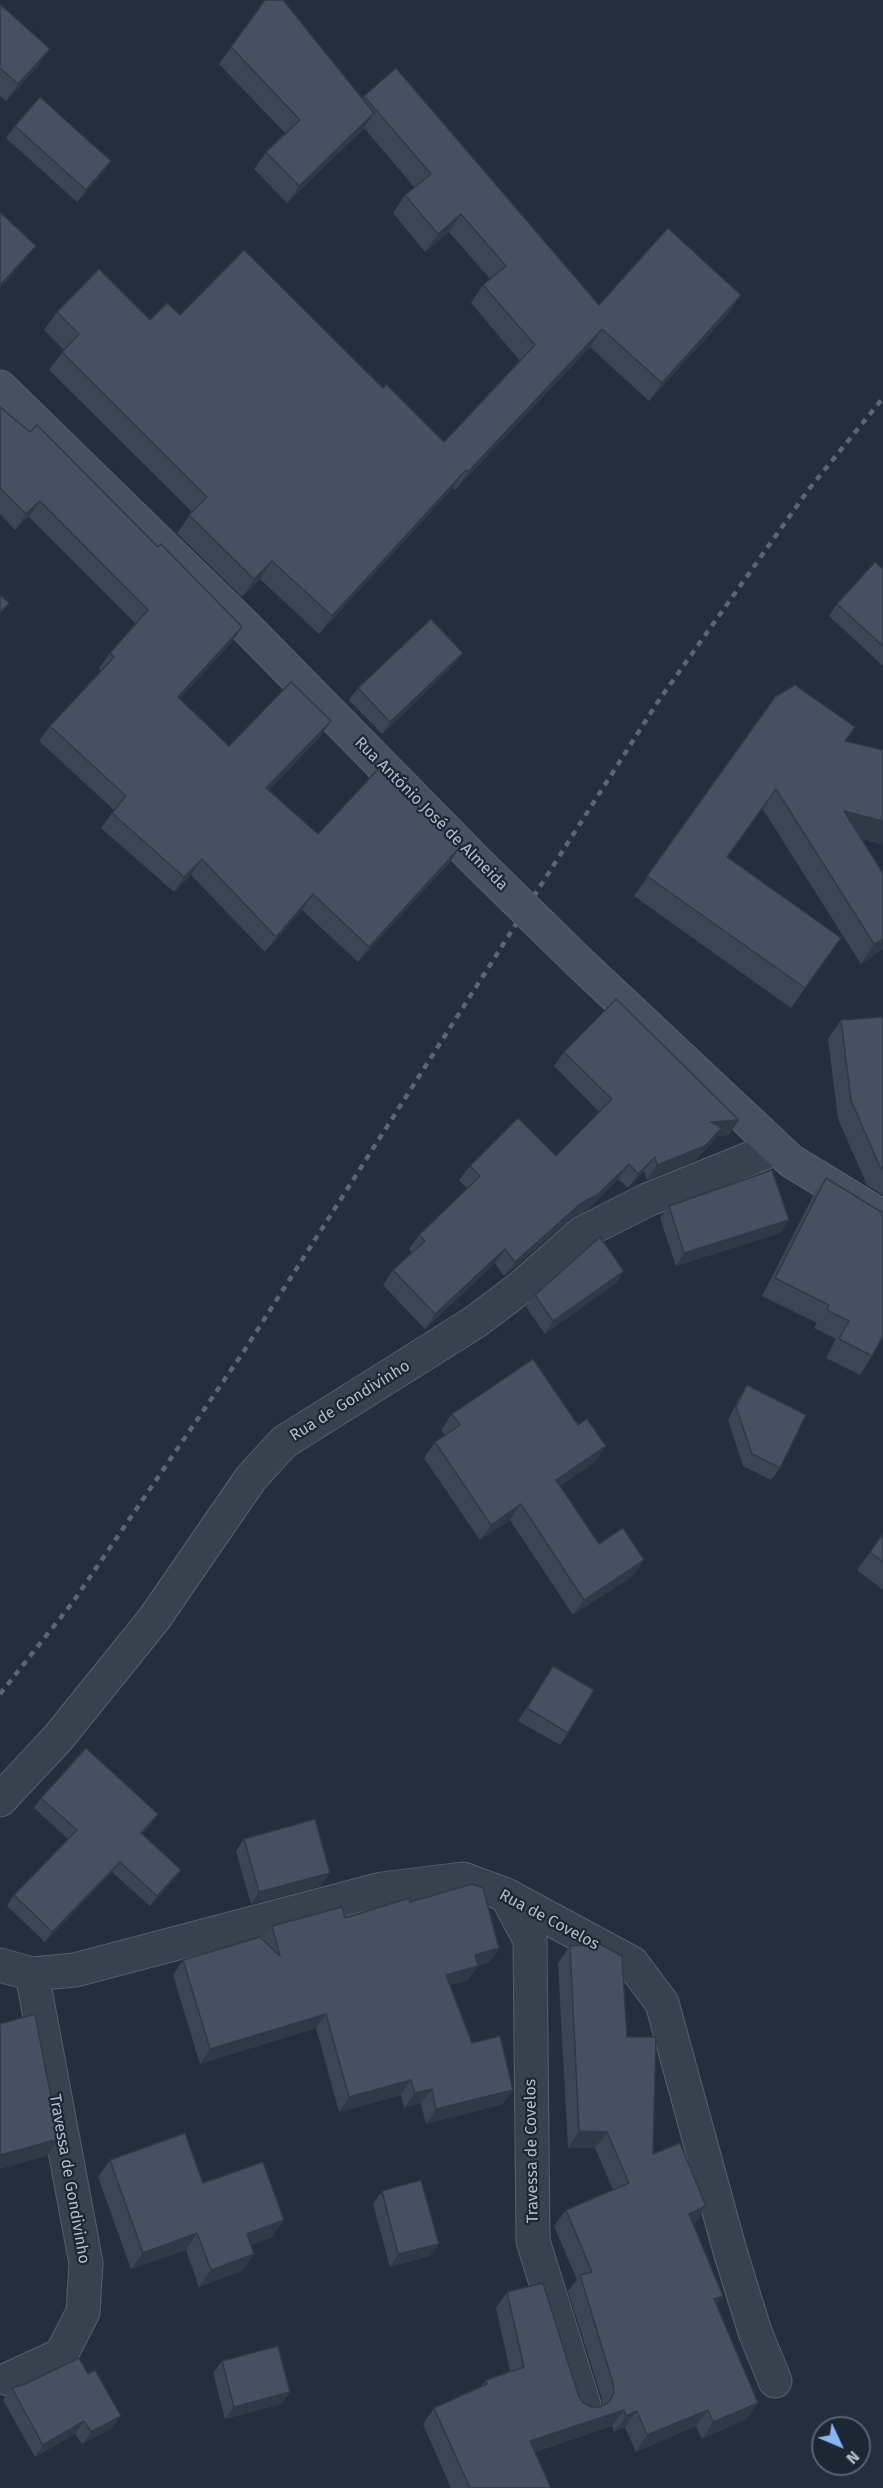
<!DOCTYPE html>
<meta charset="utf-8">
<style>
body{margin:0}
#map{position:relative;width:883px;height:2488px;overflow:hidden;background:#242f3e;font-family:"Fira Sans",sans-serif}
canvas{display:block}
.north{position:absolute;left:811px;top:2416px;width:60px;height:60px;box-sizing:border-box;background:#1d2633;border:2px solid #59626f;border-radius:50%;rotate:134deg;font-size:16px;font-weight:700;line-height:24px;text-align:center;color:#b4bcc9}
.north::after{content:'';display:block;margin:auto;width:21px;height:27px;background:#8ab4f8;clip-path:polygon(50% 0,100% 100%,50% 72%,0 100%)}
</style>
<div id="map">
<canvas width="883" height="2488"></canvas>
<div class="north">N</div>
</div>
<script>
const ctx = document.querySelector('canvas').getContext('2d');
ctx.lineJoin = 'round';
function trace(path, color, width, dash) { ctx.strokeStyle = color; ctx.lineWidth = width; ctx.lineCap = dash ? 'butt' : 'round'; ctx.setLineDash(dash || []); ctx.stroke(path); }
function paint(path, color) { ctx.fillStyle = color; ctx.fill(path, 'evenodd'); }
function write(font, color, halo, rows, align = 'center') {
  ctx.font = font + ' "Fira Sans",sans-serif'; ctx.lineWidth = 4.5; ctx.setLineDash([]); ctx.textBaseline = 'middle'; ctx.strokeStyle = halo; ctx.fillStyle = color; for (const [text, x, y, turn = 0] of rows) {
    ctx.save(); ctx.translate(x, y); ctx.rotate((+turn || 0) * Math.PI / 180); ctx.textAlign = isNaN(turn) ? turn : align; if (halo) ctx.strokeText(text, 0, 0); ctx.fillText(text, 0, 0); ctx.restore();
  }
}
const street = new Path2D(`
 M0,1800L58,1738L154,1619L251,1478L284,1442L475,1322L520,1288L582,1233L647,1200L776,1148
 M506,1895L530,1940L533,2241L584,2405
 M0,1965L32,1974L86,2263L83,2312L61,2355L9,2379
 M32,1974L75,1970L382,1889L463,1879L506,1895L632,1963L662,2003L730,2251L755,2332L775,2381`);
const secondary = new Path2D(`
 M0,387L249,630L479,864
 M579,962L791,1161L883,1217`);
trace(street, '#565f6c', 35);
trace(secondary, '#565f6c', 35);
trace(street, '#38414e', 33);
trace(secondary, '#465061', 33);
trace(new Path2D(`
 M0,1694L73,1602L244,1351L657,703L809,489L883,398`), '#5a6575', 4.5, [6, 6]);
const secondaryBridge = new Path2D(`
 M479,864L579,962`);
trace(secondaryBridge, '#565f6c', 35, []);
trace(secondaryBridge, '#465061', 33);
paint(new Path2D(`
 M265,0L362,98L364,96L599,305L729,313L649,401L590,347L455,490L453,488L319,634L260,579L242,597L177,533L192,512L49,370L64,350L44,330L57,312L150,320L180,315L383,388L444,442L520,361L471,303L483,285L490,279L449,232L425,252L393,213L405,195L415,188L364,128L287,203L254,169L266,152L285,133L219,64Z
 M0,4L38,66L6,101L0,96Z
 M15,126L111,161L103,173L77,202L6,138Z
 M0,407L158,547L242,627L232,642L179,699L229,746L320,737L269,790L318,834L408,798L461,846L450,862L358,962L302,910L265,952L191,875L174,892L101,828L114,810L39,741L50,726L102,671L99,668L110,653L136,624L29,517L15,530L0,514Z
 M883,569V666L829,616L837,604Z
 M454,665L382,734L349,700L358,688Z
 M775,697L845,741L883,750V841L881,844L862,839L883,949L861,964L762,808L728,857L841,938L791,1008L634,896Z
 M883,1017V1195L867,1185L838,1119L828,1039L841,1020Z
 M564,1052L729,1135L717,1136L712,1143L694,1161L647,1180L644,1171L628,1188L618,1179L588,1209L570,1219L504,1276L495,1263L425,1329L383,1285L393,1270L412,1253L409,1249L419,1235L467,1189L459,1180L470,1166L556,1156L599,1112L554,1066Z
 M826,1178L872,1356L860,1375L826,1358L836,1339L814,1328L817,1323L762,1296L813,1196Z
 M669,1206L780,1233L676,1266L660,1218Z
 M624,1271L616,1283L545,1334L526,1307L535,1295Z
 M747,1385L780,1468L771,1480L743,1466L728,1420L739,1398Z
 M452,1414L595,1462L560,1486L599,1544L633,1576L573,1615L510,1520L480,1540L424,1458L435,1442L445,1435L441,1430Z
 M883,1534V1590L857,1570Z
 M553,1666L568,1733L560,1745L518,1721Z
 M41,1798L151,1824L142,1834L174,1880L150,1906L112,1872L45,1942L7,1906L14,1895L68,1839L34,1808Z
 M244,1839L321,1886L251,1904L236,1851Z
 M410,1902L499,1948L489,1962L478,1966L468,1980L450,1985L472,2043L503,2104L426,2124L421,2103L404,2108L401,2095L339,2112L316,2028L200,2064L173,1975L183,1960L262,1939L272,1926L345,1918Z
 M570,1946L627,2037L653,2154L695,2223L693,2224L723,2296L716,2305L758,2403L746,2419L702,2439L696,2426L636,2452L625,2427L614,2432L612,2426L535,2452L551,2488H451L423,2424L434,2408L481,2386L486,2380L510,2371L496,2308L507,2292L582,2402L591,2407H600L602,2406V2399L568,2291L577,2280L554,2226L566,2210L613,2190L595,2148H568L558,1963Z
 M110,2160L203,2183L272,2237L251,2245L254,2254L242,2271L199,2287L186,2250L131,2269L98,2177Z
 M382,2191L430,2256L390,2267L373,2204Z
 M222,2361L290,2392L281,2404L225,2419L213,2373Z
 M12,2388L112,2428L82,2444L75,2434L35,2457L3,2400Z`), '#3b4654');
paint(new Path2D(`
 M50,49L38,66L6,101L18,84Z
 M374,113L363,130L287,203L299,186Z
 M111,161L103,173L77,202L86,190Z
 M461,214L449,232L425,252L438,234Z
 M36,246L27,258L0,288V285Z
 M741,295L729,313L649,401L662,383Z
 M602,329L590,347L455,490L468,472Z
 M466,470L453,488L319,634L332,616Z
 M40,501L29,517L15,530L26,514Z
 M272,561L260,579L242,597L254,579Z
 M242,627L232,642L167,713L178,697Z
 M463,653L454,665L382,734L390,722Z
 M331,721L320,737L256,803L266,788Z
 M844,811L883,821V841L881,844L830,831Z
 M461,846L450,862L358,962L369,947Z
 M202,859L191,875L174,892L184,877Z
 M313,894L302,910L265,952L276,937Z
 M883,939V949L861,964L874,944Z
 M739,1120L729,1135L717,1136L712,1143L694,1161L647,1180L657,1165L711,1122Z
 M655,1157L644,1171L628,1188L638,1174Z
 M629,1164L618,1179L588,1209L570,1219L504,1276L515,1262L580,1204Z
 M789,1220L780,1233L676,1266L684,1253Z
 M505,1249L495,1263L425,1329L435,1314Z
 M624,1271L616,1283L545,1334L553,1321Z
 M606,1446L595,1462L545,1496L556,1480Z
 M521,1504L510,1520L480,1540L491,1525Z
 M644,1560L633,1576L573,1615L584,1600Z
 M158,1814L151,1824L134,1843L141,1833Z
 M120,1862L112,1872L45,1942L52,1932Z
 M181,1870L174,1880L150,1906L157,1896Z
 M330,1873L321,1886L251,1904L259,1892Z
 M499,1948L489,1962L473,1967L478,1966L468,1980L436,1989L446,1975L475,1955Z
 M326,2014L316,2028L200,2064L210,2049Z
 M411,2080L401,2095L339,2112L349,2097Z
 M432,2089L421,2103L404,2108L415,2093Z
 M513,2090L503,2104L426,2124L436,2109Z
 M579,2131L607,2132L595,2148H568Z
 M59,2139L47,2156L0,2169V2155Z
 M706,2206L695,2223L677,2230L689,2214Z
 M284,2220L272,2237L235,2250L247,2234Z
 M197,2233L186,2250L131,2269L143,2253Z
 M439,2244L430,2256L390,2267L398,2254Z
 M254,2254L242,2271L199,2287L211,2270Z
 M723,2296L711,2312L714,2299Z
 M290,2392L281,2404L225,2419L234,2407Z
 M758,2403L746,2419L702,2439L713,2422Z
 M624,2410L612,2426L518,2457L530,2441Z
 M708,2410L696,2426L636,2452L647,2435Z
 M637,2411L625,2427L614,2432L626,2416Z
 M121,2416L112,2428L82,2444L91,2432Z
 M84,2421L75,2434L35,2457L43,2445Z`), '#303945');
const building = new Path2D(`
 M265,0H283L374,113L299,186L266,152L300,120L231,47Z
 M0,4L50,49L18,84L0,68Z
 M396,68L599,305L668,228L741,295L662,383L602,329L468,472L466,470L332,616L272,561L254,579L189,515L207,497L62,352L79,334L57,312L99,269L150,320L167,303L180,315L244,250L383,388L386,384L444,442L535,345L483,285L506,266L461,214L438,234L405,195L431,174L364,96Z
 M40,97L111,161L86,190L15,126Z
 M0,212L36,246L0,285Z
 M0,407L30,432L37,425L158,547L161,544L242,627L178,697L229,746L291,682L331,721L266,788L318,834L380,767L410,795L408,798L461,846L369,947L313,894L276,937L202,859L184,877L112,813L126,796L50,726L114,657L110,653L148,610L40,501L26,514L0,488Z
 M875,562L883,569V646L837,604Z
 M0,595L9,603L0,613Z
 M431,619L463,653L390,722L358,688Z
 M795,685L855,727L845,741L883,750V821L844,811L883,873V939L874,944L776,789L727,857L841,938L805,988L647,876L775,697Z
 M616,999L739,1120L711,1122L722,1128L705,1146L657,1165L655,1157L638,1174L629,1164L598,1194L580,1204L515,1262L505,1249L435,1314L393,1270L425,1241L419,1235L480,1176L470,1166L518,1118L556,1156L612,1099L564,1052Z
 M883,1017V1169L880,1167L851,1100L841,1020Z
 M772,1170L789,1220L684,1253L669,1206Z
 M826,1178L883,1213V1336L872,1356L839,1339L849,1321L827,1310L829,1305L775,1278Z
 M600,1237L624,1271L553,1321L535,1295Z
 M533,1359L578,1425L587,1419L606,1446L556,1480L599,1544L623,1528L644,1560L584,1600L521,1504L491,1525L435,1442L460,1425L452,1414Z
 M747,1385L806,1415L780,1468L752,1454L736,1407Z
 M883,1534V1562L870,1552Z
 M553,1666L594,1690L568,1733L527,1708Z
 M86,1748L158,1814L141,1833L181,1870L157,1896L120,1862L52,1932L14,1895L77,1830L41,1798Z
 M315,1819L330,1873L259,1892L244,1839Z
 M472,1884L483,1888L499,1948L475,1955L478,1966L446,1975L472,2043L500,2036L513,2090L436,2109L432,2089L415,2093L411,2080L349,2097L326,2014L210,2049L183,1960L260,1937L280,1956L272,1926L342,1907L345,1918L409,1898L410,1902Z
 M600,1944L622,1956L627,2037H656L653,2154L680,2143L706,2206L689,2214L723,2296L714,2299L758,2403L713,2422L708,2410L647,2435L637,2411L626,2416L624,2410L530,2441L551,2488H470L434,2408L487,2384L486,2380L524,2367L507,2292L543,2283L578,2394L582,2402L591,2407H600L609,2402L614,2393L613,2383L580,2275L592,2272L566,2210L629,2183L607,2132L579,2131L570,1946Z
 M35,2014L59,2139L0,2155V2024Z
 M185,2133L203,2183L263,2162L284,2220L247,2234L254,2254L211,2270L197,2233L143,2253L110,2160Z
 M421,2180L439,2244L398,2254L382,2191Z
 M278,2346L290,2392L234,2407L222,2361Z
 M79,2358L88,2374L95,2370L121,2416L91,2432L84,2421L43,2445L12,2388L25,2384Z`);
paint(building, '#455162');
trace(building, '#303945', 1.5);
write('16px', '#b4bcc9', '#1d2633', [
 ["Rua António José de Almeida",431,814,45],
 ["Rua de Gondivinho",350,1401,-32],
 ["Rua de Covelos",549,1920,28],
 ["Travessa de Covelos",532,2151,-91],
 ["Travessa de Gondivinho",69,2179,80]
]);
</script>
